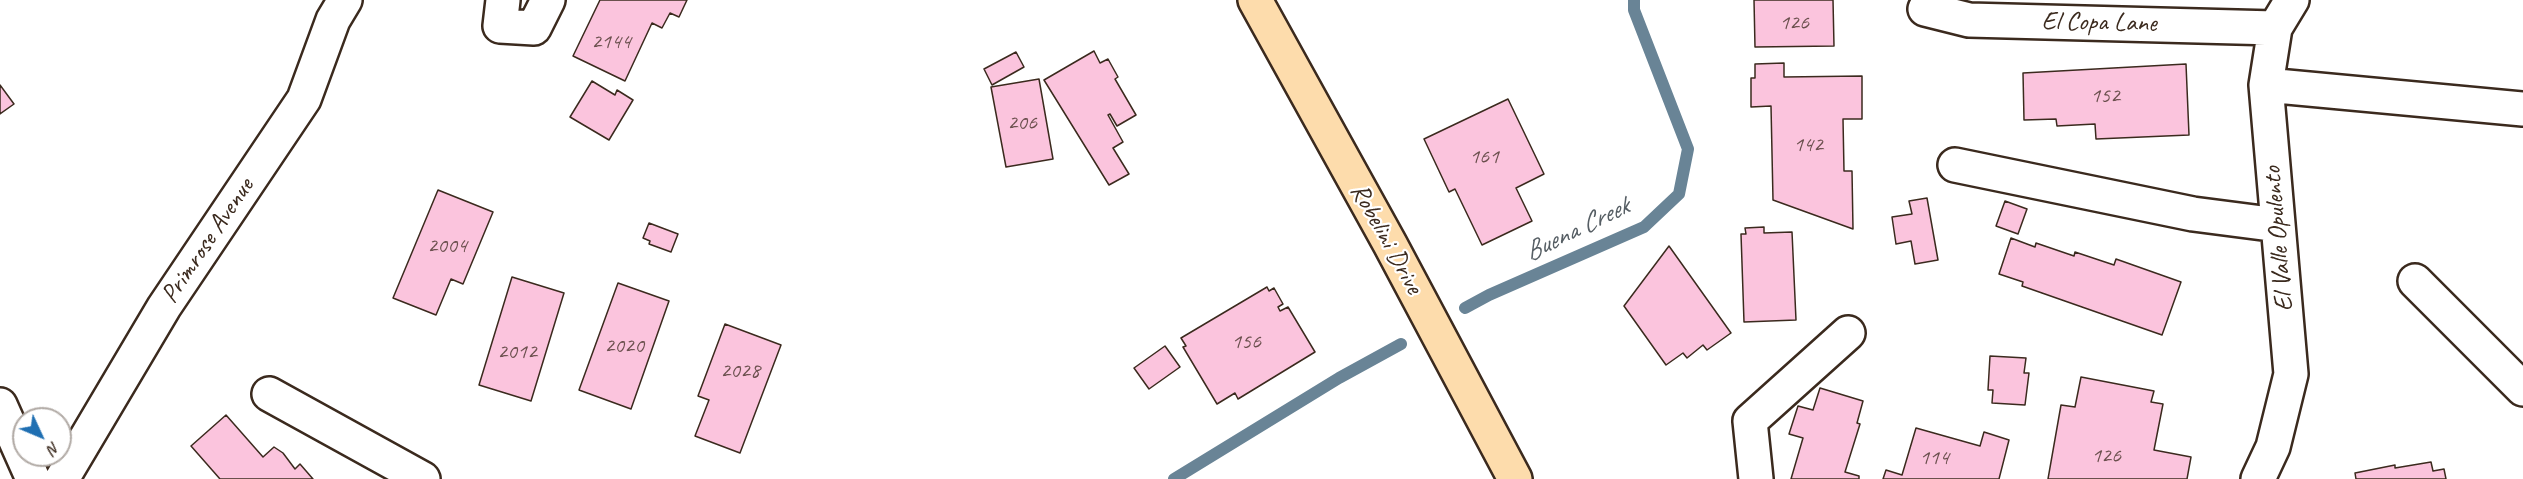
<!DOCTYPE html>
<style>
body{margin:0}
#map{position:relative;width:2523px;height:479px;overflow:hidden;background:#fff;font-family:Caveat,sans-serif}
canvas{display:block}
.north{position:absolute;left:12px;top:407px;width:60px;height:60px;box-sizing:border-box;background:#fff;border:2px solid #b1aaa5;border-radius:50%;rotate:134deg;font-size:16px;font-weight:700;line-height:24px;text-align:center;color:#3b2a1e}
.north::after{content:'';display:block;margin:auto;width:21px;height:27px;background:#1f6fb2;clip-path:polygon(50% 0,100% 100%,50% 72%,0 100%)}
</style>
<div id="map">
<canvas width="2523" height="479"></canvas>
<div class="north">N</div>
</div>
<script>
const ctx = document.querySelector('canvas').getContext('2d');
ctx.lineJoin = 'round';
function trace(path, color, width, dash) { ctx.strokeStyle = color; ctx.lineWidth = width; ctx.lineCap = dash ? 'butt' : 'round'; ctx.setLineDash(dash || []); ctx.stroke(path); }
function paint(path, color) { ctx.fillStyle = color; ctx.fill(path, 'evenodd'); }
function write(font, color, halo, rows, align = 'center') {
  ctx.font = font + ' Caveat,sans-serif'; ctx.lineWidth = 4.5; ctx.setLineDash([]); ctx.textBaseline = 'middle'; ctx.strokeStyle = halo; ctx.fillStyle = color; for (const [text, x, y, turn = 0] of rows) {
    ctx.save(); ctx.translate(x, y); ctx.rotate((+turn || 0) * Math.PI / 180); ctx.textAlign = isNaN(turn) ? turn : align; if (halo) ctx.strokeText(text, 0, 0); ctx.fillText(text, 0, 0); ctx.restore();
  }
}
trace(new Path2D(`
 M1465,308L1489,295L1644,227L1679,194L1688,149L1634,10V0
 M1174,479L1339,378L1401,344`), '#698496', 12);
const building = new Path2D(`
 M600,0H687L679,17L670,13L662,28L652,23L625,81L573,56Z
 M1754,0H1833L1834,46L1755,47Z
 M1094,51L1100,63L1108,59L1118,77L1115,79L1136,115L1117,126L1110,114L1108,115L1123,142L1113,148L1129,174L1109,185L1044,80Z
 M1016,52L1024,67L992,85L984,69Z
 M1784,63V77L1862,76V119H1843L1844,171H1852L1853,229L1773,200L1771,106L1751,107V78H1755V64Z
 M2186,64L2189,135L2096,139L2095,124L2057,126L2056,119L2024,120L2023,73Z
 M1039,79L1053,159L1006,167L991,87Z
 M592,81L615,95L617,90L633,100L609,140L570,117Z
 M0,85L14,104L0,114Z
 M1508,99L1544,174L1516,188L1532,221L1482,245L1455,189L1449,192L1424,139Z
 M438,190L493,212L463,284L451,279L436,315L393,298Z
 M1927,198L1938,260L1915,264L1911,241L1896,244L1892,217L1912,214L1909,201Z
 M2005,201L2027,209L2018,234L1996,226Z
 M649,223L678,234L671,252L649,244L650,241L643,238Z
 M1764,227V233L1792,232L1796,320L1744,322L1741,234H1746L1745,228Z
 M2011,238L2035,247L2036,243L2074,256L2075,252L2114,265L2116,259L2181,282L2162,335L2022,286L2023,282L1999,274Z
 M1669,246L1731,333L1707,350L1703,345L1687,358L1683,353L1666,365L1624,306Z
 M512,277L564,293L531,401L479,385Z
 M618,283L669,301L631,409L579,390Z
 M1267,287L1269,291L1274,288L1283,304L1278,307L1280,311L1288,307L1315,352L1238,399L1235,393L1217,404L1183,347L1186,346L1181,338Z
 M725,324L781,345L740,453L695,436L709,400L698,396Z
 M1165,346L1180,367L1149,389L1134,368Z
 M1990,356L2026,358L2024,373H2029L2025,405L1992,403L1993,390H1988Z
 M2081,377L2154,391L2151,402L2163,404L2154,450L2191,457L2187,479H2048L2061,405L2075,407Z
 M1820,388L1863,401L1857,423L1860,424L1845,472L1859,476V479H1791L1803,438L1789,434L1798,406L1813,410Z
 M226,415L263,457L274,447L283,453L295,469L300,464L313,479H220L191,446Z
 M1916,428L1980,446L1984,432L2009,440L1999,479H1883L1886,470L1902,475Z
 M2431,462L2433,471L2444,469L2446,479H2356L2355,473L2395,465V468Z`);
paint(building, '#fbc4dd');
trace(building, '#3b2a1e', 1.5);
const minor = new Path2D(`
 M503,0L500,26L534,28L548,0
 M1925,9L1969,20L2275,28
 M2266,85L2523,109
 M1955,165L2193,214L2278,225
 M2415,281L2523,389
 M269,394L423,479
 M0,405L33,479
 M62,479L164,307L304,99L333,20L345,0
 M1756,479L1750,421L1848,333
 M2258,479L2273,447L2291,374L2266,85L2275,28L2292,0`);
const major = new Path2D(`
 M1255,0L1390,244L1515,479`);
trace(minor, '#3b2a1e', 38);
trace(major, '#3b2a1e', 38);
trace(minor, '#fff', 33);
trace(major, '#fddcac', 33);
write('22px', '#6b504e', null, [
 ["126",1794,23],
 ["2144",611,42],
 ["152",2105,96],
 ["206",1022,123],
 ["142",1808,145],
 ["161",1484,157],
 ["2004",447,246],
 ["156",1246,342],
 ["2020",624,346],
 ["2012",517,352],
 ["2028",740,371],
 ["126",2106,456],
 ["114",1934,458]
]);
write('26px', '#3b2a1e', '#fff', [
 ["El Copa Lane",2099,23,1],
 ["Robelini Drive",1386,239,61],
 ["El Valle Opulento",2279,239,-95],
 ["Primrose Avenue",208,241,-56]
]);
write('italic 27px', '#565e64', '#fff', [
 ["Buena Creek",1577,230,-26]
]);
</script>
